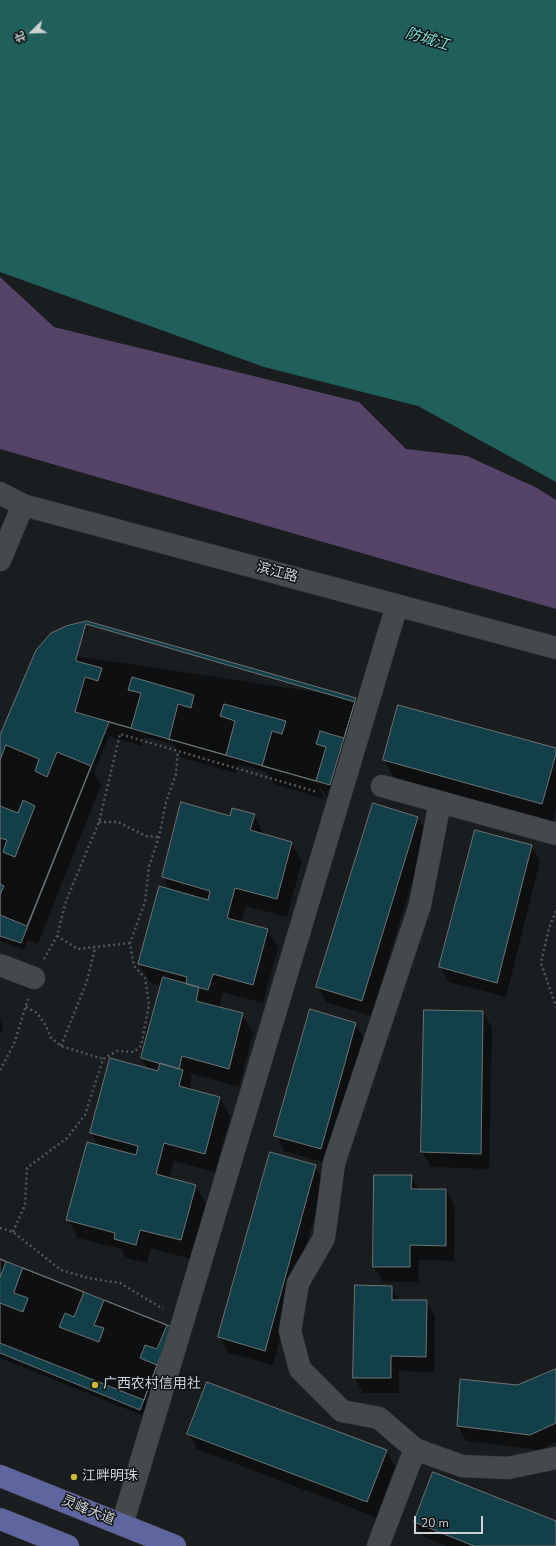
<!DOCTYPE html>
<meta charset="utf-8">
<style>
body{margin:0}
#map{position:relative;width:556px;height:1546px;overflow:hidden;background:#1a1d20;font-family:"Nunito Sans","Noto Sans SC",sans-serif}
canvas{display:block}
.north{position:absolute;left:12px;top:12px;width:40px;height:40px;-webkit-text-stroke:3px #111416;paint-order:stroke;rotate:247deg;font-size:11px;font-weight:700;line-height:16px;text-align:center;color:#d0d2d4}
.north::after{content:'';display:block;margin:auto;width:14px;height:18px;background:#d0d2d4;clip-path:polygon(50% 0,100% 100%,50% 72%,0 100%)}
.scale{position:absolute;left:414px;top:1516px;width:69px;height:18px;box-sizing:border-box;border:2px solid #d0d2d4;border-top:0;padding-left:5px;font-size:12px;line-height:14px;white-space:nowrap;color:#d0d2d4;-webkit-text-stroke:3px #111416;paint-order:stroke}
</style>
<div id="map">
<canvas width="556" height="1546"></canvas>
<div class="north">北</div>
<div class="scale">20 m</div>
</div>
<script>
const ctx = document.querySelector('canvas').getContext('2d');
ctx.lineJoin = 'round';
function paint(path, color) { ctx.fillStyle = color; ctx.fill(path, 'evenodd'); }
function trace(path, color, width, dash) { ctx.strokeStyle = color; ctx.lineWidth = width; ctx.lineCap = dash ? 'butt' : 'round'; ctx.setLineDash(dash || []); ctx.stroke(path); }
function write(font, color, halo, rows, align = 'center') {
  ctx.font = font + ' "Nunito Sans","Noto Sans SC",sans-serif'; ctx.lineWidth = 3; ctx.setLineDash([]); ctx.textBaseline = 'middle'; ctx.strokeStyle = halo; ctx.fillStyle = color; for (const [text, x, y, turn = 0] of rows) {
    ctx.save(); ctx.translate(x, y); ctx.rotate((+turn || 0) * Math.PI / 180); ctx.textAlign = isNaN(turn) ? turn : align; if (halo) ctx.strokeText(text, 0, 0); ctx.fillText(text, 0, 0); ctx.restore();
  }
}
paint(new Path2D(`
 M0,277L54,327L359,402L406,449L467,456L535,487L556,500V609L0,449Z`), '#564368');
paint(new Path2D(`
 M0,0H556V482L418,406L264,367L0,272Z`), '#205f5b');
paint(new Path2D(`
 M36,650L356,698L360,705L333,791L329,790L327,798L321,788H319L325,799L274,784L267,772L239,764L236,773L180,757L173,744L144,737L142,746L109,736L94,773L101,785L38,944L28,940L24,950L0,941V738ZM240,758L267,766V768L240,760Z
 M556,749V810L553,822L395,779L384,760Z
 M182,803L231,817L254,815L264,835L291,843L302,861L287,917L246,906L241,923L267,930L278,948L263,1003L223,992L219,1008L242,1014L253,1033L239,1087L192,1074L190,1084L193,1091L220,1098L230,1117L215,1172L174,1161L169,1178L195,1185L206,1204L191,1259L151,1248L147,1263L126,1258L121,1249L78,1238L68,1219L99,1146L91,1133L148,1069L142,1058L161,986L150,982L139,964L170,891L163,877Z
 M373,804L418,818L427,833L371,1016L326,1002L318,986Z
 M532,846L540,861L506,997L449,982L441,967Z
 M483,1012L492,1028L489,1169L431,1167L422,1152Z
 M0,1020L3,1026L0,1034Z
 M355,1024L364,1039L329,1164L284,1151L276,1135Z
 M315,1166L324,1182L273,1365L228,1353L220,1337Z
 M411,1176L419,1190H446L455,1206L454,1261L419,1260L418,1282H383L374,1267Z
 M0,1260L172,1328L144,1416L0,1358Z
 M391,1287L399,1301H426L435,1316L434,1372L399,1371V1393H363L354,1377Z
 M556,1370V1442L539,1450L466,1441L458,1425L518,1386Z
 M189,1434L386,1451L395,1466L376,1517L197,1449Z
 M415,1522H556V1546H446L424,1537Z`), '#0007');
const building = new Path2D(`
 M87,621L356,698L330,785L109,722L21,943L0,936V735L36,650L51,633L66,626Z
 M86,624L355,702L344,738L320,731L316,744L326,747L316,781L262,766L272,731L282,734L286,721L224,704L220,716L235,721L226,755L169,739L178,704L191,708L194,695L132,677L128,690L141,693L131,728L75,712L85,677L98,681L102,668L76,661Z
 M398,705L556,748V754L542,804L383,760Z
 M6,745L39,759L35,771L47,777L57,752L91,766L27,926L0,915V895L4,886L0,884V838L7,840L3,852L15,857L35,806L23,800L18,813L0,806V761Z
 M181,802L230,816L232,808L255,814L250,830L292,842L277,899L235,888L227,918L268,929L253,985L213,974L208,990L186,984L187,977L138,964L159,886L208,900L210,891L162,877Z
 M373,803L418,817L362,1001L316,987Z
 M475,830L532,845L497,983L439,967Z
 M163,977L199,987L196,1001L243,1013L229,1069L182,1056L179,1069L141,1058Z
 M310,1009L356,1023L321,1149L274,1136Z
 M424,1010L483,1011L481,1154L421,1152Z
 M110,1058L158,1071L160,1063L183,1070L179,1086L220,1097L205,1154L164,1143L156,1174L196,1185L181,1240L140,1230L136,1245L114,1239L115,1233L66,1220L87,1142L136,1155L138,1146L90,1133Z
 M270,1152L316,1165L265,1351L218,1337Z
 M374,1175H412L411,1189H446V1246L410,1245V1267H373Z
 M0,1259L172,1327L140,1410L0,1353Z
 M0,1259L6,1262L0,1277Z
 M23,1268L84,1292L74,1317L65,1313L59,1327L99,1342L104,1328L94,1325L104,1300L167,1325L157,1349L145,1345L140,1358L157,1365L144,1400L0,1343V1303L23,1312L28,1298L14,1293Z
 M355,1285L392,1286V1300H427L426,1357L391,1356V1378H353Z
 M556,1369V1423L530,1435L457,1426L460,1379L517,1385Z
 M207,1382L387,1450L367,1502L187,1434Z
 M433,1472L556,1521V1546H474L414,1522Z`);
paint(building, '#133f4a');
trace(building, '#6e7375', 1);
const minor = new Path2D(`
 M0,493L23,505L556,648
 M0,560L23,505
 M382,786L556,834
 M440,802L420,905L334,1163L324,1238L298,1283L290,1331L300,1369L342,1411L379,1418L415,1449L462,1466L508,1468L556,1458
 M0,965L34,978
 M122,1525L397,605
 M378,1546L415,1449`);
const major = new Path2D(`
 M0,1476L175,1546
 M0,1519L68,1546`);
trace(minor, '#36383a', 23);
trace(major, '#36383a', 23);
trace(new Path2D(`
 M99,822H118L146,836L159,837
 M556,911L549,928L541,963L556,1007
 M57,936L78,949L130,943
 M44,959L57,936L66,901L99,822L120,734L317,792
 M26,1007L37,1013L46,1026L51,1038L61,1046L103,1059
 M61,1046L87,981L95,948
 M0,1070L14,1044L28,999
 M0,1228L13,1232L61,1270L88,1278L120,1283L163,1309
 M13,1232L25,1205L27,1168L67,1138L85,1115L103,1059L117,1051L134,1052L141,1046L149,1004L145,978L134,966L130,943L145,902L149,866L159,837L166,802L176,774L178,751`), '#545659', 2.5, [2, 3]);
trace(minor, '#45484c', 22);
trace(major, '#5f669f', 22);
for (const [x, y, r, color] of [
 [95,1385,4,"#cdb938"],
 [74,1477,4,"#cdb938"]
]) { const dot = new Path2D(); dot.arc(x, y, r, 0, 2 * Math.PI); ctx.fillStyle = color; ctx.fill(dot); trace(dot, '#111416', 1.5); }
write('14px', '#d0d2d4', '#111416', [
 ["滨江路",277,573,15],
 ["灵峰大道",88,1511,22]
]);
write('14px', '#d0d2d4', '#111416', [
 ["广西农村信用社",103,1385],
 ["江畔明珠",82,1477]
], 'left');
write('italic 15px', '#7adcd4', '#111416', [
 ["防城江",427,40,17]
]);
</script>
